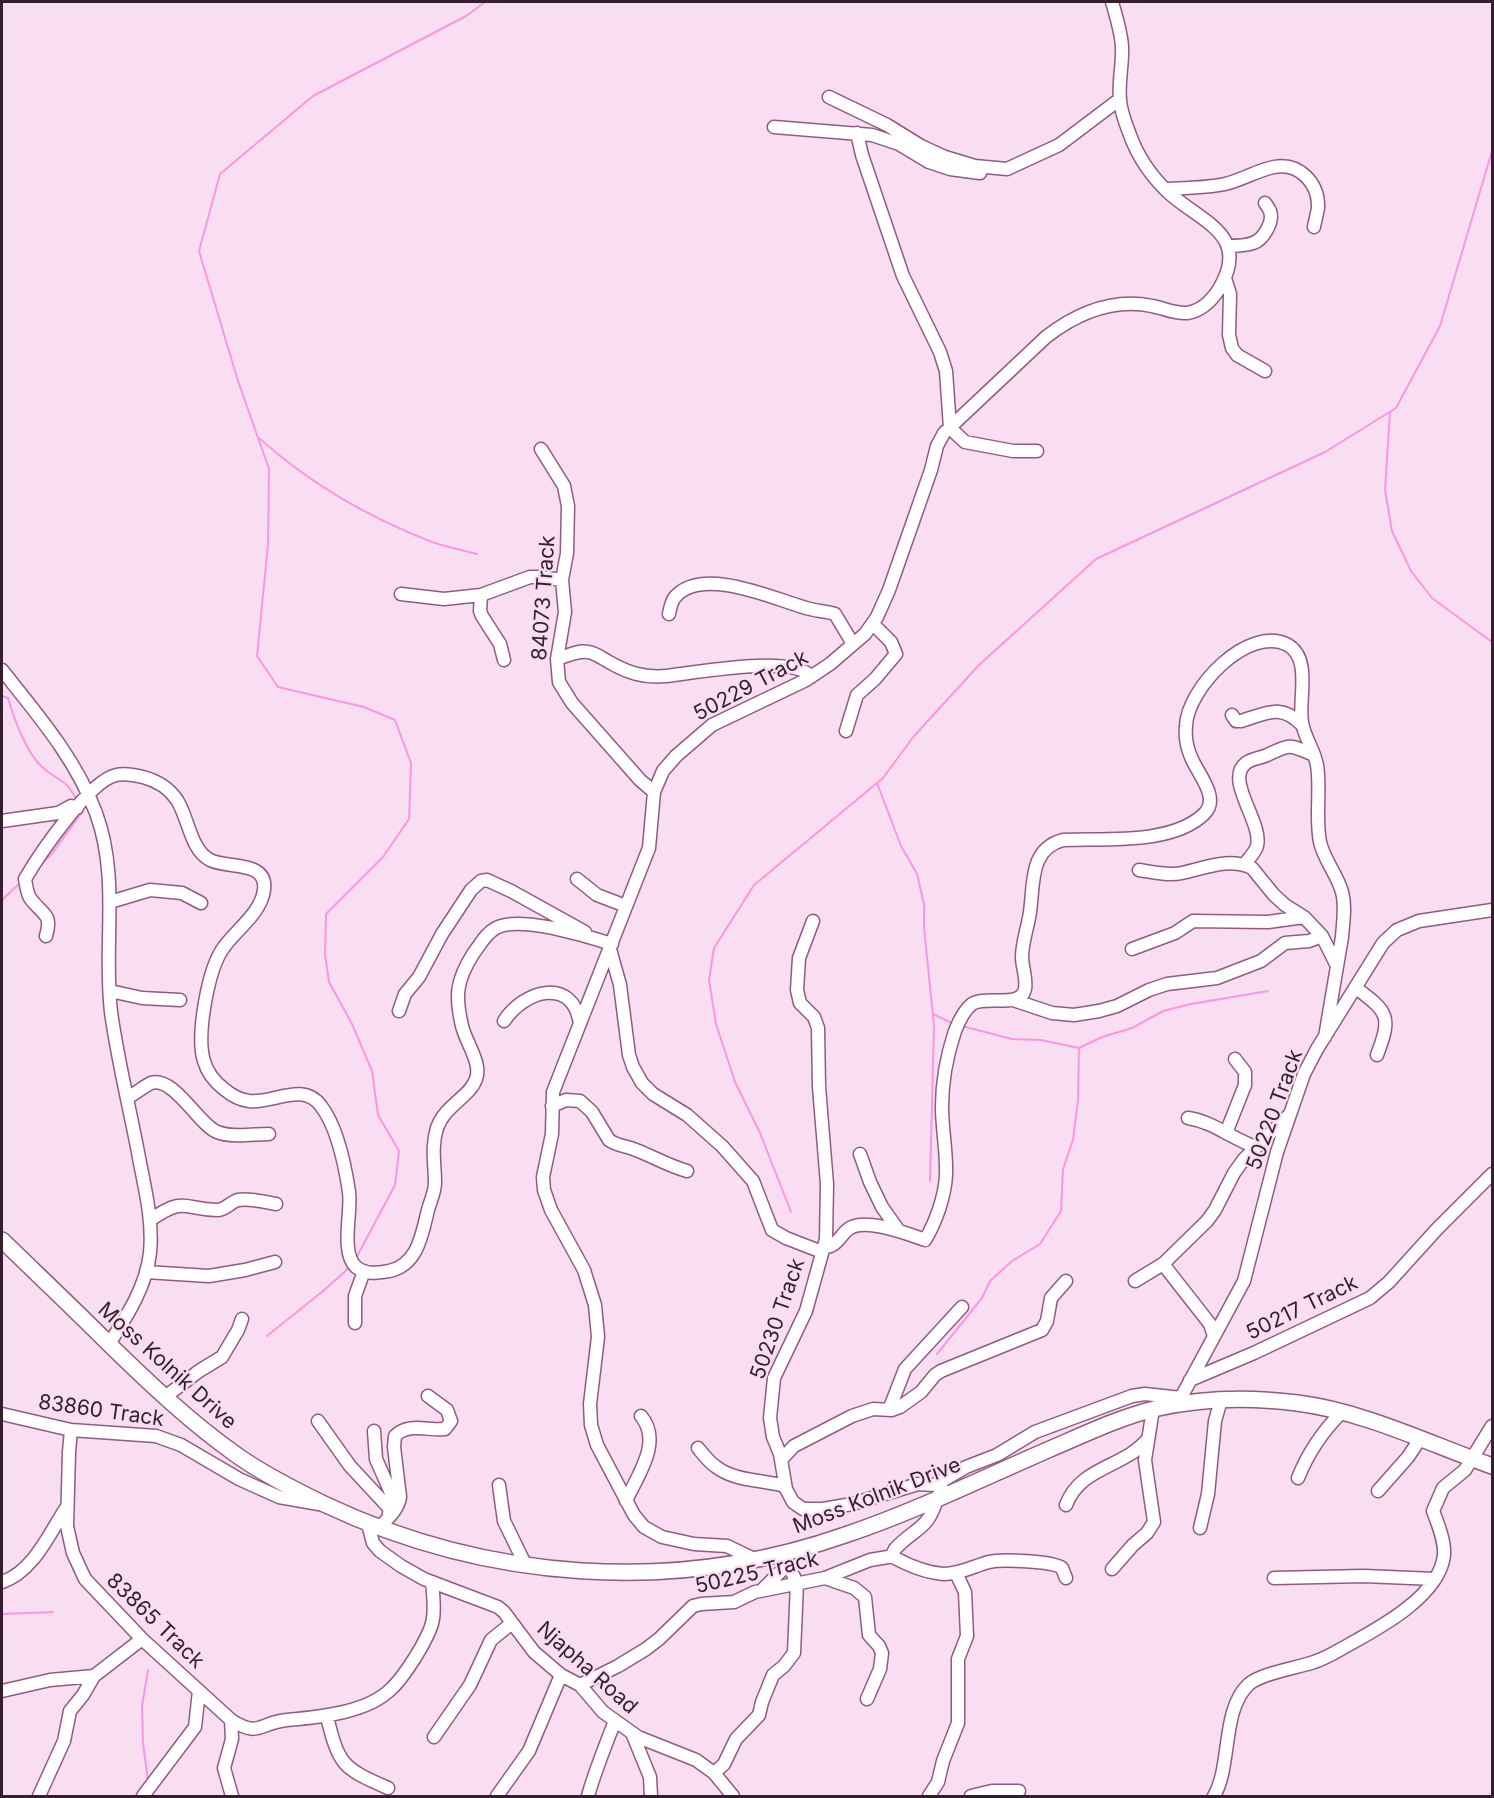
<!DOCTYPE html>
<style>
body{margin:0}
#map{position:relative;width:1494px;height:1798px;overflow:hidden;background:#f8def0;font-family:Inter,sans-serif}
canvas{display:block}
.frame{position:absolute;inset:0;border:3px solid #361e30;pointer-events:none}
</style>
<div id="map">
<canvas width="1494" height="1798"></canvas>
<div class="frame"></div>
</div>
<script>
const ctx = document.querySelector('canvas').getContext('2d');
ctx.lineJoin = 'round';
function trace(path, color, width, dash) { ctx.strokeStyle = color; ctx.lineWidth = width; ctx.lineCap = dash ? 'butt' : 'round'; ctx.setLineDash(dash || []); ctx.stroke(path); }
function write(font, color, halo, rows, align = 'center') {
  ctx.font = font + ' Inter,sans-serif'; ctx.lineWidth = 4.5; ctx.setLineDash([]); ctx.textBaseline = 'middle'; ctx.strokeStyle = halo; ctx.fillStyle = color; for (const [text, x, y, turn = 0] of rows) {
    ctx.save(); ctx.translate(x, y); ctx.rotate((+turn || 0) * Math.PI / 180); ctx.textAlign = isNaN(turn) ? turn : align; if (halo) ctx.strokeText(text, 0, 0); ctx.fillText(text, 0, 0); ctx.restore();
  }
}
trace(new Path2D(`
 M1390,412L1385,490L1392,531L1411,571L1432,598L1492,642
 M259,438C309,483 370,518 432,542C447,547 462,550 477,554
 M2,696L8,698C14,719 26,752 42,767C57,781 66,778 76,799
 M877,783L901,846L917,874L924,904V928L934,1026L930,1181
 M40,865L51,855L83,811
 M2,903L3,899L20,883
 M933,1014L954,1024
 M962,1026L1012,1039L1041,1040L1079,1048L1102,1037L1132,1028L1163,1011L1191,1004L1268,991
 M791,1212L760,1133L735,1082L716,1024L709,980L714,948L754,885L883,778L914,736L979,665L1096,559L1325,452L1396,408L1440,326L1492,151
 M355,1260L395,1185L399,1151L378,1115L372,1071L352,1024L329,982L325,954L326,914L383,857L409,819L411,763L395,720L364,707L278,687L257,656L268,544L269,469L238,381L199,251L220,174L313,96L466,16L485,2
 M267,1336L323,1291L350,1267
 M937,1354L982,1298L990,1281L1012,1261L1040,1244L1061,1211L1063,1169L1073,1140L1078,1100L1079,1048
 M2,1614L53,1612
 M148,1781L143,1743L142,1706L148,1670`), '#fb96e3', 2);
const minor = new Path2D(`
 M829,97L887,125L921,146L945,157L975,166L1007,169L1059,145L1120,99
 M774,127L872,135L899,144L929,162L950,169L980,173
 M857,133L862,155L903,276L940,352L946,371L950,428L965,442L1013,451H1037
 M1165,189C1185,188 1206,188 1225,184C1242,180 1258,170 1274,167C1299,162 1319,183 1318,208C1317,214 1315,221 1314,227
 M1228,246C1236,246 1245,246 1253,243C1263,240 1274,222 1270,211C1269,208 1267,206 1265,203
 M1225,278L1230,294L1229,335L1232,348L1237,355L1265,371
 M541,449L564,486L568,506L567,553L562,580L565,612L557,659L559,682L572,703L640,780L654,792
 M401,594L444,599L481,595L530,577H540L562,580
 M481,595L480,611L482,616L500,644L504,660
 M669,614C670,609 671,602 675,597C702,566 772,598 803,607C814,611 825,611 835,614L853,644
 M557,659C566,656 578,650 588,652C596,653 603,659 609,662C628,673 644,678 666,676C693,673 796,654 811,677
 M2,670C37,714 76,759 96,813C120,878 103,945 111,1012C118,1063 131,1113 140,1163C146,1193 153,1223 150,1253C146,1287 127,1316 109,1344
 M1232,715L1236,721H1241C1267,713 1281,703 1302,725
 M846,731L857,695L875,679L896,654L891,642L873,624
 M2,821L58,813L71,806L77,808
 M1244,865C1248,859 1255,853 1257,846C1263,822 1224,780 1246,763C1251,759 1261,758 1267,755C1293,743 1289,745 1314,755
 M1139,870C1152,872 1169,876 1182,873C1206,868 1228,857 1252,868L1274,895L1285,905L1304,917L1322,936L1337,966
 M577,879L597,895L626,906
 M110,902L150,890L182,893L201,903
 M813,921L799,958L797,990L800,1003L814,1017L818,1028L819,1087L827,1184L826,1239L806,1311L774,1378L770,1418L773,1437L780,1454L786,1489L793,1502L803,1509H823L852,1504L918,1484L935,1485L947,1493
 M46,936C53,913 42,915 30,898C27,893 26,885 25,879C39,855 89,781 116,775C124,773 135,775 143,777C158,781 169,788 177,800C189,819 190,849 210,860C228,869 268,860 264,890C261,913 237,929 224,947C208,968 196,1036 204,1061C207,1072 215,1082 224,1089C231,1095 240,1100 249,1101C273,1104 303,1081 321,1106C338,1128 345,1165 349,1192C352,1212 340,1252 356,1267C366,1275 377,1273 389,1271C418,1265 422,1234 428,1210C430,1202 435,1192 435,1183C435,1164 431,1147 437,1128C445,1105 470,1097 476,1079C482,1063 466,1043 462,1026C455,996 456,981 473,954C480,945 486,933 496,928C520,915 585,936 612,944
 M610,949L620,985L629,1055L633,1067L642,1083L653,1094L687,1115L722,1146L753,1181L772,1230L786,1238L822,1252
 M1132,949L1175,933L1193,921L1268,922L1304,917
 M1356,988C1388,1012 1392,1016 1377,1055
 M110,991L142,998L180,1000
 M1013,1000L1052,1013L1074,1015L1099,1011L1117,1006L1149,990L1167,984L1217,978L1261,961L1285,943L1309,941L1322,936
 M399,1011L405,994L419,977L442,934L471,890L481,881L487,880L511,891L585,932
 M504,1021C524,990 573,976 580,1024
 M127,1098C135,1094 146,1085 151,1083C174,1076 198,1124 217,1132C232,1138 254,1134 269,1134
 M552,1106L566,1100L580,1101L592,1112L609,1140C617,1146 627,1146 636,1150C654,1157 669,1166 687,1171
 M1188,1118C1214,1122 1232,1139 1256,1147
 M1226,1133L1245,1085V1072L1235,1059
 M860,1154L870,1182L882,1207L899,1231
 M150,1220C185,1196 182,1209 217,1210C226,1210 230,1202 238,1200C250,1198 264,1202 276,1204
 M824,1247C838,1247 840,1234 850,1228C867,1218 909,1234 925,1240C936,1222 945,1196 946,1175C947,1153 942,1130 942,1107C942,1082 947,1055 955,1031C959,1021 964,1010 972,1004C986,995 1021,1009 1025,989C1027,978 1022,967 1022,957C1022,942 1028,927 1030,912C1034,884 1029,849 1063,840C1105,838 1172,845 1204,814C1221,798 1197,773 1191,757C1187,748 1185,736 1186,726C1187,689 1248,624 1288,645C1312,659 1298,700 1302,722C1304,737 1314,749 1317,765C1321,790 1315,817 1320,842C1324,860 1337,874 1342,892C1346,906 1343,922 1342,937L1325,1037
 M1163,1264L1210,1324L1214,1336
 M146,1272L209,1276L245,1270L275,1262
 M1135,1281L1163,1264L1207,1221L1215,1210L1234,1173L1244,1159L1289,1115
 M355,1323V1296L364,1271
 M1190,1380L1254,1353L1370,1298L1389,1282L1437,1229L1492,1174
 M165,1397L199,1371L222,1357L238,1330L242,1319
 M1177,1405L1244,1281L1277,1152L1304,1074L1317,1049L1383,943L1397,930L1419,921L1492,910
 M889,1410L905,1369L962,1307
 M2,1414L71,1430L156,1436L181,1445L239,1479L279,1497L319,1504
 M318,1421L350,1466L390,1509
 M71,1430L69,1452L67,1526L73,1553L85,1579L142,1639L231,1720C260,1738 258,1723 287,1720C319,1717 367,1713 391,1689C401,1680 409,1667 416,1656C435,1625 436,1618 432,1582
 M374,1431L376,1459L391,1493L389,1514
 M698,1448C703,1454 708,1461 715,1466C733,1481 763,1480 785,1486
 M781,1460L794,1446L852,1416L873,1409L892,1410L900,1407L921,1392L935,1375L941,1371L1042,1330L1047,1321L1051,1298L1066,1281
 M1298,1478C1308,1453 1322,1432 1341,1413
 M499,1485L504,1521L526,1566
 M935,1485L966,1467L997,1455L1035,1432L1132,1396L1145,1394L1181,1398
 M1378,1491L1408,1457L1420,1439
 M937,1498C929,1530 914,1528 895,1549L893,1553L895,1558C910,1566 928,1573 944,1574C960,1574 974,1566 989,1562C1001,1559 1053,1561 1062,1568L1066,1578
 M626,1501C637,1476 663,1442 641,1416
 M1066,1505C1081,1466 1123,1468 1147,1440
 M368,1524L373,1543L380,1551L401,1566L424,1579L498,1607L504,1612L534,1652L561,1675L580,1685L603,1712L638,1737L696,1760L714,1773L733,1796
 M379,1528C388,1518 398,1510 400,1497L394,1447L395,1436C408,1422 429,1431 445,1429L451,1421L447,1410L428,1396
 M1200,1528L1208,1494L1215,1421L1221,1400
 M756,1560L727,1546L694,1544L662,1537L644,1527L634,1515L597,1445L591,1425L590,1404L598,1337L595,1305L584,1270L551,1210L544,1190L543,1177L552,1134L553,1092L649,848L654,792L663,771L676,756L712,725L806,680L830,664L865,634L877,617L889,590L931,470L937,446L944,433L1046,337C1076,314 1113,298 1152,306C1163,308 1175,314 1187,313C1201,311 1212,300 1219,289C1252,234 1200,222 1168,192C1151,176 1138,157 1130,135C1126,124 1121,113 1120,100C1118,83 1123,64 1122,46C1121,31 1116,16 1112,2
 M1112,1569L1133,1545L1147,1533L1154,1522L1145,1460L1153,1409
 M825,1578L854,1588L865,1597L869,1635L879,1646L882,1653L880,1669L867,1699
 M1274,1578L1364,1576L1435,1579
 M2,1582C33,1572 49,1534 66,1508
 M763,1589L788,1564
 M580,1685L618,1666L646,1649L659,1639L693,1606L701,1604L734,1602L755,1592L825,1578L870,1560L894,1556
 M2,1691L50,1680L94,1676
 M327,1717C339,1765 342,1768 388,1788
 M231,1720L232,1739L224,1768L232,1796
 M632,1733L650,1777L651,1796
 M434,1737L470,1685L491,1640L512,1623
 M714,1773L724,1764L736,1739L759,1715L762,1702L773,1675L784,1666L794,1653L797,1583L783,1554
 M39,1796L64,1741L70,1711L83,1695L94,1676L142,1639
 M143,1796L195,1727L199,1691
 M497,1796L529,1751L561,1675
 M588,1796C595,1771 605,1746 615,1721
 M929,1796L938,1782L943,1761L958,1723V1659L967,1636L965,1592L956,1573
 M971,1796L992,1791H1019
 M1214,1796C1232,1765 1221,1710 1249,1684C1262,1673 1297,1668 1314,1662C1327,1658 1339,1650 1350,1644C1381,1627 1440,1595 1444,1555C1445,1541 1438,1524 1433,1511L1443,1488L1465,1470L1492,1426`);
const major = new Path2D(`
 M2,1240C37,1274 73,1308 108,1343C149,1383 191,1423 238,1456C265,1475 295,1490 324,1504C487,1581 674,1595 845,1535C914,1512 983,1478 1050,1449C1085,1434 1120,1417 1158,1408C1203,1398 1251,1397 1297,1403C1363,1411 1430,1444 1492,1466`);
trace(minor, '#915a84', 15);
trace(major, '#915a84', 18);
trace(minor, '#fff', 12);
trace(major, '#fff', 15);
write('21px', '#361e30', '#f8def0', [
 ["84073 Track",544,598,-86],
 ["50229 Track",751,686,-28],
 ["50220 Track",1275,1110,-70],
 ["50217 Track",1302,1308,-26],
 ["50230 Track",778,1319,-71],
 ["Moss Kolnik Drive",167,1366,42],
 ["83860 Track",101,1411,8],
 ["Moss Kolnik Drive",877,1496,-21],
 ["50225 Track",757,1573,-13],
 ["83865 Track",155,1621,44],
 ["Njapha Road",587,1668,42]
]);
</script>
